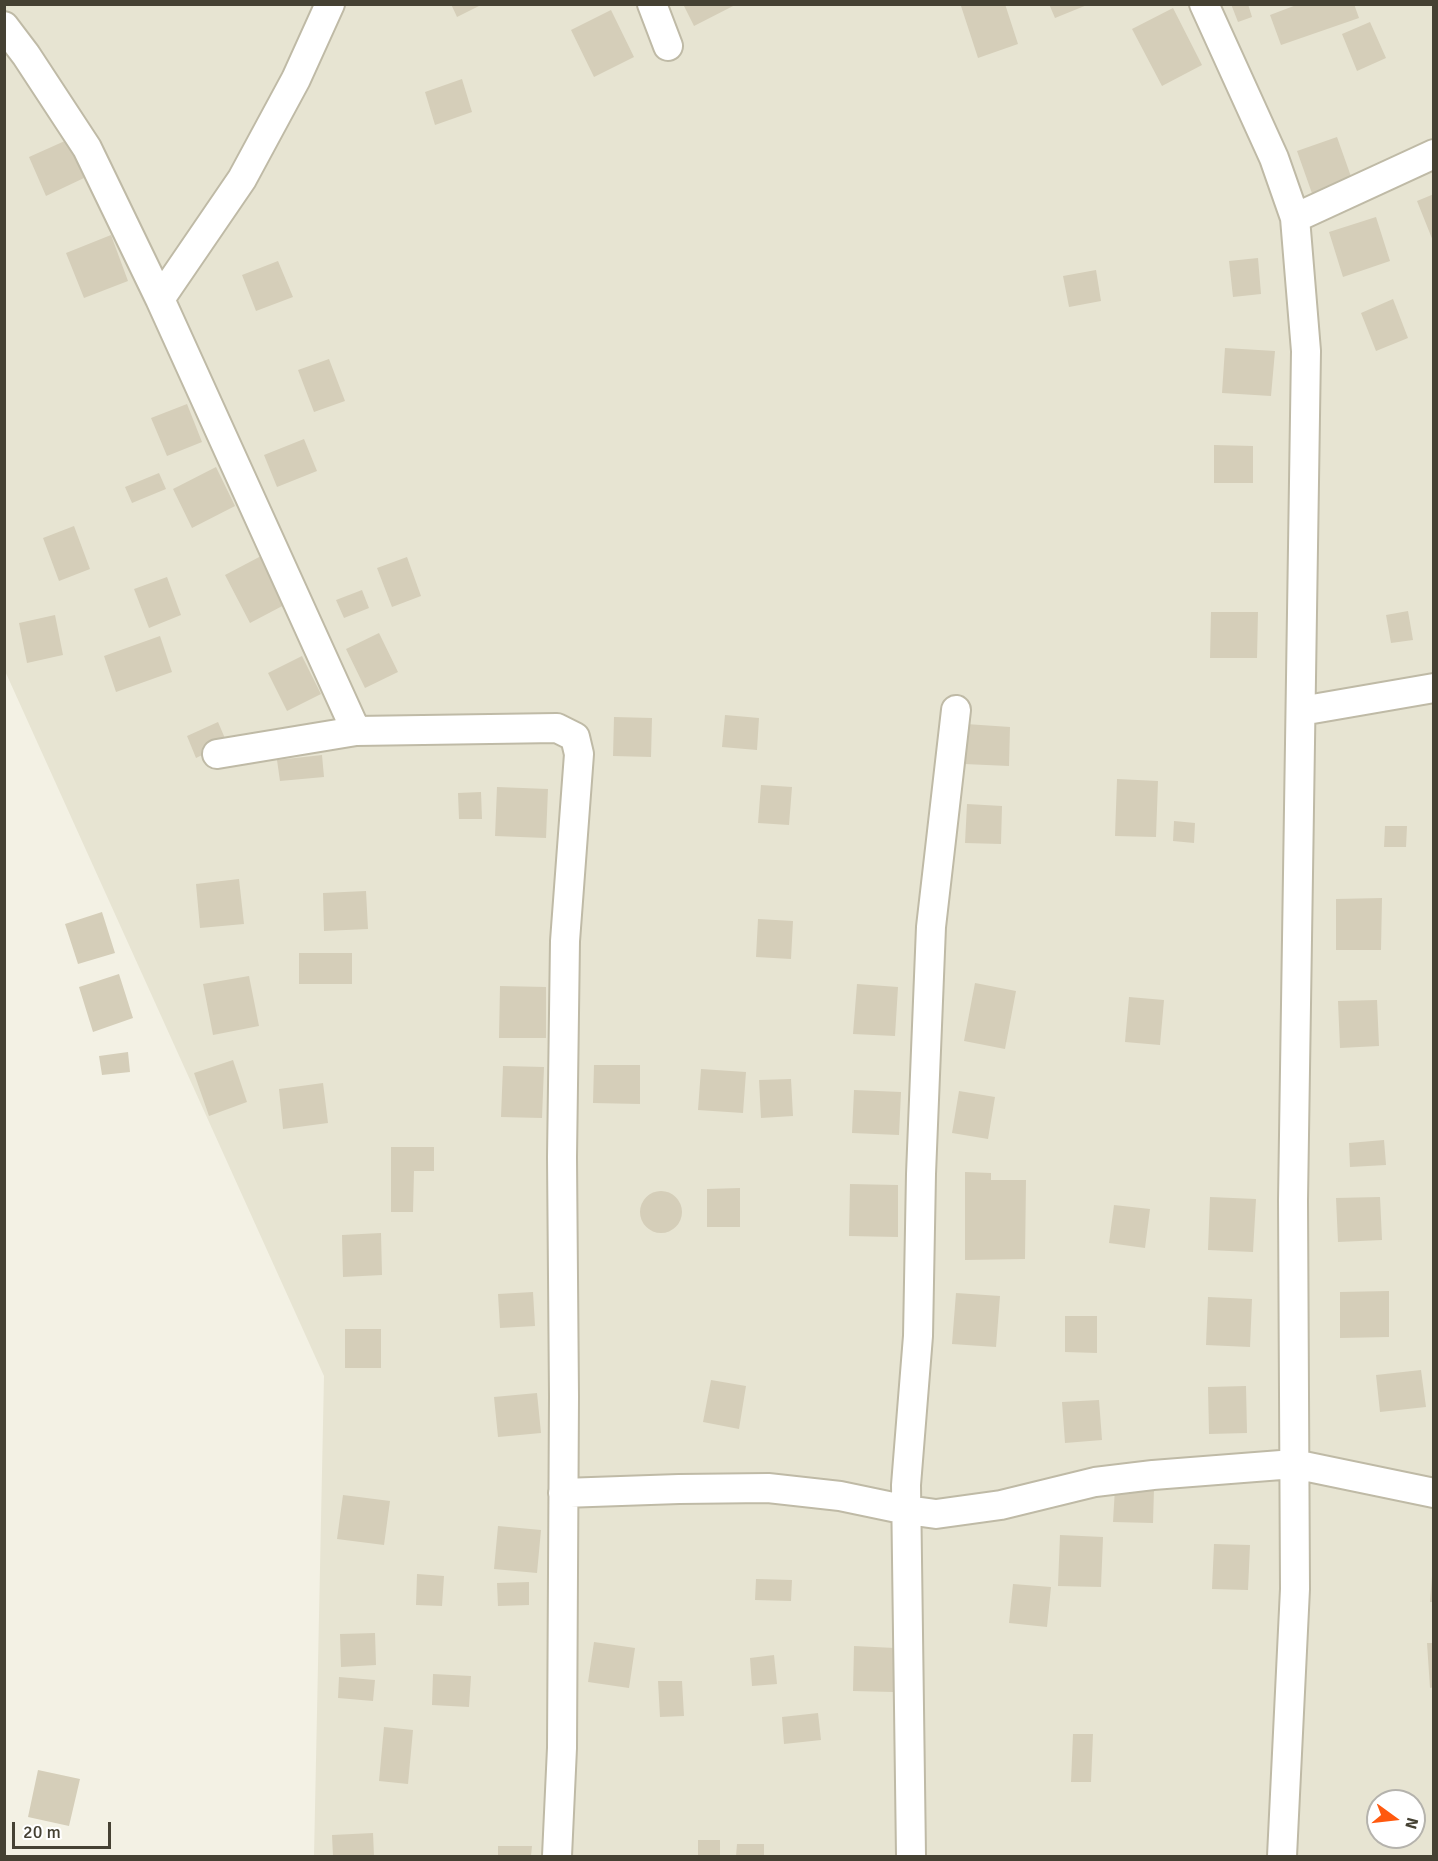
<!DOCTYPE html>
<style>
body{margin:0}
#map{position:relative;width:1438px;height:1861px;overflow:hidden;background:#f3f1e4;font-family:Signika,sans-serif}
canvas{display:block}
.frame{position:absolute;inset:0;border:6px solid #454133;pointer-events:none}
.north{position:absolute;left:1366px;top:1789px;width:60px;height:60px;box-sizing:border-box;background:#fff;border:2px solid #b5b3ad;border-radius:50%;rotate:105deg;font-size:16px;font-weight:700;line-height:24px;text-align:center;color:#454133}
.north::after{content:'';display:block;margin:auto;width:21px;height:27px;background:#ff590f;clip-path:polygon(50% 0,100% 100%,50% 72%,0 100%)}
.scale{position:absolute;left:12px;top:1822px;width:99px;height:27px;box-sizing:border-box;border:3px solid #454133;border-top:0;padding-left:8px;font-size:18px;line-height:21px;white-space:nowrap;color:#454133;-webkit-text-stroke:4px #fff;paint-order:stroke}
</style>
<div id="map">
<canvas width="1438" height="1861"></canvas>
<div class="frame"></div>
<div class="north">N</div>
<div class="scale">20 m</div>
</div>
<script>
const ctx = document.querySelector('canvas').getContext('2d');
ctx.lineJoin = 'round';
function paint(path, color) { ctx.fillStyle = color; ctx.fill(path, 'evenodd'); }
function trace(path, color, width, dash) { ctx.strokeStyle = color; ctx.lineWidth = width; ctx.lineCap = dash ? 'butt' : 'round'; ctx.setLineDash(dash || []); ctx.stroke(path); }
paint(new Path2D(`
 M4,5H1433V1856H314L324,1376L5,671ZM1378,1801H1414V1837H1378Z`), '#e7e4d2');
paint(new Path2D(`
 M451,4H483L457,17Z
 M683,4H737L694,26Z
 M965,4H1005L1018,44L978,58L961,6Z
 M1049,4H1087V5L1055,18Z
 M1231,4H1248L1252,17L1238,22Z
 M1299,4H1354L1359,18L1281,45L1270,15Z
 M1173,8L1202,65L1162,86L1132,29Z
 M611,10L634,57L594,77L571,30Z
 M1370,22L1386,58L1357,71L1342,34Z
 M462,79L472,112L435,125L425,92Z
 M1337,137L1354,185L1314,199L1297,151Z
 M67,140L84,178L46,196L29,157Z
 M1434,194V241H1433L1417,201Z
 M1376,217L1390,261L1343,277L1329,232Z
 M111,235L128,281L84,298L66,253Z
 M1258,258L1261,294L1233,297L1229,261Z
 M278,261L293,297L256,311L242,275Z
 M1096,270L1101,301L1069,307L1063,276Z
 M1393,299L1408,338L1376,351L1361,313Z
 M1225,348L1275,351L1271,396L1222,393Z
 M329,359L345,401L314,412L298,370Z
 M187,404L202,442L167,456L151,418Z
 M304,439L317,471L277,487L264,455Z
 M1214,445L1253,446V483H1214Z
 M216,467L235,506L192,528L173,489Z
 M159,473L166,489L132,503L125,487Z
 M74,526L90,569L59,581L43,538Z
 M263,555L288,603L250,623L225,575Z
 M407,557L421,596L392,607L377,568Z
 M167,577L181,615L149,628L134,589Z
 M362,590L369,608L344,618L336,600Z
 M1408,611L1413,640L1391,643L1386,615Z
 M1211,612H1258L1257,658H1210Z
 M55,615L63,655L27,663L19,623Z
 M379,633L398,672L365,688L346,649Z
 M160,636L172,672L116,692L104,656Z
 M302,656L321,694L287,711L268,673Z
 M725,715L759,718L757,750L722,747Z
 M614,717L652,718L651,757L613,756Z
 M218,722L227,743L196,758L187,736Z
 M966,724L1010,727L1009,766L964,764Z
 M322,755L324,777L280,781L277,760Z
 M1117,779L1158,781L1156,837L1115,836Z
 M761,785L792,787L789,825L758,823Z
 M497,787L548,789L546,838L495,836Z
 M481,792L482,819H459L458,793Z
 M967,804L1002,806L1001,844L965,843Z
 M1174,821L1195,823L1194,843L1173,841Z
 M1385,826H1407L1406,847H1384Z
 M239,879L244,924L200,928L196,884Z
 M366,891L368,929L324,931L323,893Z
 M1382,898L1381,950H1336V899Z
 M102,912L115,953L78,964L65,924Z
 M758,919L793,921L791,959L756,957Z
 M299,953H352V984H299Z
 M119,974L133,1018L93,1032L79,987Z
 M249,976L259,1026L213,1035L203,984Z
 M975,983L1016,991L1005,1049L964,1041Z
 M857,984L898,987L895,1036L853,1034Z
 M500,986L546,987V1038H499Z
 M1129,997L1164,1000L1160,1045L1125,1042Z
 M1377,1000L1379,1046L1340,1048L1338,1001Z
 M128,1052L130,1072L102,1075L99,1056Z
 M233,1060L247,1102L209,1116L194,1073Z
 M594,1065H640V1104L593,1103Z
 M503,1066L544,1067L542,1118L501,1117Z
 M701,1069L746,1072L743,1113L698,1110Z
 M791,1079L793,1116L761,1118L759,1080Z
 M323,1083L328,1123L283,1129L279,1089Z
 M854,1090L901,1092L899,1135L852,1133Z
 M959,1091L995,1097L988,1139L952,1133Z
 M1384,1140L1386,1165L1350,1167L1349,1143Z
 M391,1147H434V1171H414L413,1212H391Z
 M965,1172L991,1173V1180H1026L1025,1259L965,1260Z
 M850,1184L898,1185V1237L849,1236Z
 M740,1188V1227H707V1189Z
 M640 1212a21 21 0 1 1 42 0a21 21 0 1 1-42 0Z
 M1210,1197L1256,1199L1253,1252L1208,1250Z
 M1380,1197L1382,1240L1338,1242L1336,1198Z
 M1114,1205L1150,1209L1145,1248L1109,1243Z
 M381,1233L382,1275L343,1277L342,1235Z
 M1389,1291V1337L1340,1338V1292Z
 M533,1292L535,1326L500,1328L498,1294Z
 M956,1293L1000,1296L996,1347L952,1344Z
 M1208,1297L1252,1299L1250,1347L1206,1345Z
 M1065,1316H1097V1353L1065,1352Z
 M345,1329H381V1368H345Z
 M1421,1370L1426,1407L1380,1412L1376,1375Z
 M711,1380L746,1386L739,1429L703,1422Z
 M1246,1386L1247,1433L1209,1434L1208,1387Z
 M537,1393L541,1433L498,1437L494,1397Z
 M1099,1400L1102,1440L1065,1443L1062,1402Z
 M1115,1488L1154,1489L1153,1523L1113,1522Z
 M343,1495L390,1501L384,1545L337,1539Z
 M498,1526L541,1530L537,1573L494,1569Z
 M1060,1535L1103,1537L1101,1587L1058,1586Z
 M1214,1544L1250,1545L1248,1590L1212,1589Z
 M417,1574L444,1576L442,1606L416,1605Z
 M1432,1576H1434V1602H1430Z
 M756,1579L792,1580L791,1601L755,1600Z
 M529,1582V1605L498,1606L497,1583Z
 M1013,1584L1051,1587L1047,1627L1009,1623Z
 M375,1633L376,1665L341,1667L340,1634Z
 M594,1642L635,1648L629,1688L588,1682Z
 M1427,1643H1434V1687L1430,1688Z
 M854,1646L895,1648L893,1692L853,1691Z
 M774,1655L777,1684L752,1686L750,1658Z
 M433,1674L471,1676L469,1707L432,1705Z
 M339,1677L375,1680L373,1701L338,1698Z
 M658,1681H682L684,1716L660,1717Z
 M818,1713L821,1740L784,1744L782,1717Z
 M384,1727L413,1730L408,1784L379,1781Z
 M1073,1734H1093L1091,1782H1071Z
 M38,1770L80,1779L69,1826L28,1817Z
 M373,1833L374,1856H333L332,1835Z
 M698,1840H720V1856H698Z
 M737,1844H764V1856H736Z
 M498,1846H532L531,1856H498Z`), '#d5ceb9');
const minor = new Path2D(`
 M652,4L668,46
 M1204,4L1274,158L1295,218L1306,351L1293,1200L1295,1589L1282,1856
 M4,26L26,55L87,148L160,299L356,731
 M1295,218L1434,154
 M160,299L242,179L296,79L330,4
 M1301,711L1434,688
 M217,754L356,731L557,728L575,737L579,754L565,941L562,1157L564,1397L562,1748L557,1856
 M563,1493L679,1489L768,1488L840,1496L907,1510L936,1514L1001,1505L1095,1482L1153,1475L1294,1464L1434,1493
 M911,1856L906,1485L918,1336L921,1174L931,927L956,710`);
trace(minor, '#bfbaa6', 32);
trace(minor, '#fff', 28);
</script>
